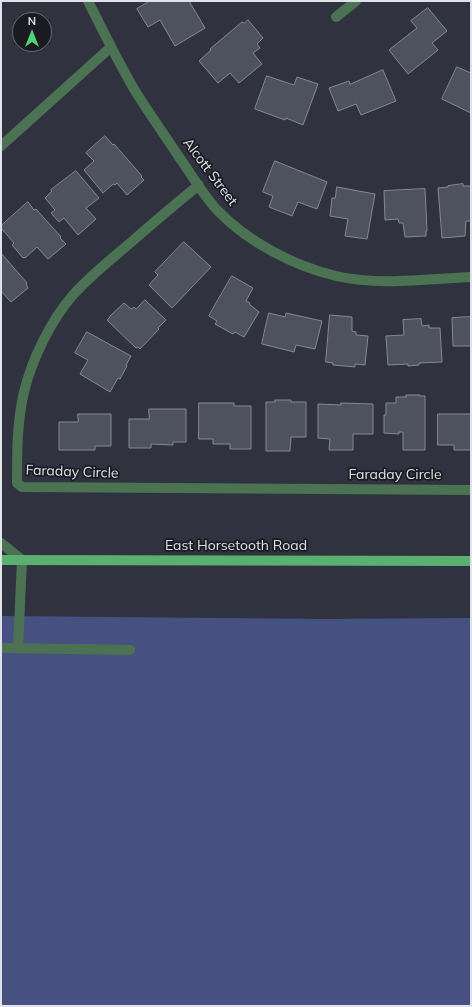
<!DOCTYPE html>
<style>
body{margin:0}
#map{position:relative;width:472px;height:1007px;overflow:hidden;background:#30333f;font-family:Mulish,sans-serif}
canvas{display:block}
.frame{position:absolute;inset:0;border:2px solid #e0e2e9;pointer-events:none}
.north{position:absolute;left:12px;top:12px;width:40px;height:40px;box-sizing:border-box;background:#1a1b20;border:1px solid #696b70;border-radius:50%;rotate:0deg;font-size:11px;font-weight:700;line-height:16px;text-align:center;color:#e0e2e9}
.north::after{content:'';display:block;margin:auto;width:14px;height:18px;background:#4cd676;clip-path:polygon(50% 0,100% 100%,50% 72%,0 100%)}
</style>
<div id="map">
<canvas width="472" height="1007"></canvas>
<div class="frame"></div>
<div class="north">N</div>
</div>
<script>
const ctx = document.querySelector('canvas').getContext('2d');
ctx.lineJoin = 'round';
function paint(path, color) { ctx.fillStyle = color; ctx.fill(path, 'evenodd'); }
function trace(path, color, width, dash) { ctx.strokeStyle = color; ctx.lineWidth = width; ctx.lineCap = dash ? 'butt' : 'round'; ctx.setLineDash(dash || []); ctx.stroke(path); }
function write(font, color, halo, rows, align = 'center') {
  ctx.font = font + ' Mulish,sans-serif'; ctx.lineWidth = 3.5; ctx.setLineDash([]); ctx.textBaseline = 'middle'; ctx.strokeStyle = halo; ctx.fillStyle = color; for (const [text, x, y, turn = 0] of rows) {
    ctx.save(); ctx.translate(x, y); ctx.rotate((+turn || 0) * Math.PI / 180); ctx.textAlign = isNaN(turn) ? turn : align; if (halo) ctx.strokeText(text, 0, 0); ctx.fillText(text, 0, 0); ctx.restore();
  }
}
paint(new Path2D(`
 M1,616L325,619L471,618V1006H1Z`), '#465182');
const building = new Path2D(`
 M150,1H189L205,28L175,46L160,20L148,27L137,9Z
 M428,8L447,31L432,43L438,50L408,74L389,50L417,28L411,21Z
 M248,20L263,38L257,44L260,48L253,53L262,64L239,83L230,73L218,83L199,61L211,50L210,49L242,22L244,23Z
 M457,67L471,73V113L442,99Z
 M383,70L396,101L361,115L356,104L338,111L329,88L349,81L350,84Z
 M267,76L294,85L297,77L318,84L303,125L286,118L285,120L255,109Z
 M105,136L113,145L114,144L142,176L141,177L144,180L127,195L117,183L115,185L113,184L103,193L84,170L94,161L86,153Z
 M275,161L327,182L317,209L298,202L292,216L269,207L273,196L263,192Z
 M76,171L99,198L86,208L96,219L78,235L64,218L59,222L51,213L55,210L45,198L52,191L51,190Z
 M463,184V186H471V221H466L465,236L442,238L438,188L448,187V186Z
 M337,187L375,194L367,239L345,236L348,219L330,216L332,198H335Z
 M425,189L427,231H426V236L405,237L403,223H399L398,219L385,220L384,191Z
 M28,202L34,210L36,209L61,237L60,238L66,244L48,259L37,247L25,258L24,257L23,258L12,245L14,243L1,228V226Z
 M184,242L211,267L172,308L149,285L158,275L155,272Z
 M1,253L27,283L26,284L28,288L11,302L1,291Z
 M232,276L253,288L246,301L250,303L249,304L259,312L244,337L235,332L233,334L215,324L217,321L209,316Z
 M145,300L166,320L158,328L159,329L140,349L138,347L136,348L107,320L110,317V316L124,303L131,309L134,307L136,309Z
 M269,313L285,317L286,313L322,321L315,349L296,345L294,352L262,344Z
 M330,315L352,317V331L356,332V335L368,336L365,365L355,364V367L333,365V363L326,362Z
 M471,317V346H453L452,318Z
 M421,319L422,326L429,325V328H440L442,362L419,363V365L408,366V364L388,365L386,336L404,335L403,320Z
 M87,332L131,356L126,365L127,366L120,379L118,378L110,392L80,374L88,360L75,353Z
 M406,395H420V396H425V450H403V432H399V434L384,433V415H386V403H396V397H406Z
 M275,400H291V402H306V437H291L290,451H266V402H275Z
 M199,403H234V406H251V449H230V444H213V439H199Z
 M341,403L373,404V434H353V450H329L330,439L318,438V404L341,405Z
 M149,409H186V442H173V445L151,444V448H129V419H149Z
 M78,414H111V446H95V450H59V422H78Z
 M438,414H471V450H454V445H438Z`);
paint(building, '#4e525e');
trace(building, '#858996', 1);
trace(new Path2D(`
 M1,146L111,47
 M1,543L22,560L18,648
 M1,648L130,650`), '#4b7353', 10);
trace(new Path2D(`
 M88,1C103,31 117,60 134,89C148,112 164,134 179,157C192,175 203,195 218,211C248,242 294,266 336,276C379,286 427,279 471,277
 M336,17L356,1
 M199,185C175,204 152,224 129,244C110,260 90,276 73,295C51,320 32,359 24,392C17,422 17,452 17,483L22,487L471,490`), '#4b7353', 10);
trace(new Path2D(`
 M1,560L471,561`), '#5ab16f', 10);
write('14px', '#e0e2e9', '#1a1b20', [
 ["Alcott Street",210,172,53],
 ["Faraday Circle",72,472,2],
 ["Faraday Circle",395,475],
 ["East Horsetooth Road",236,546]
]);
</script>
